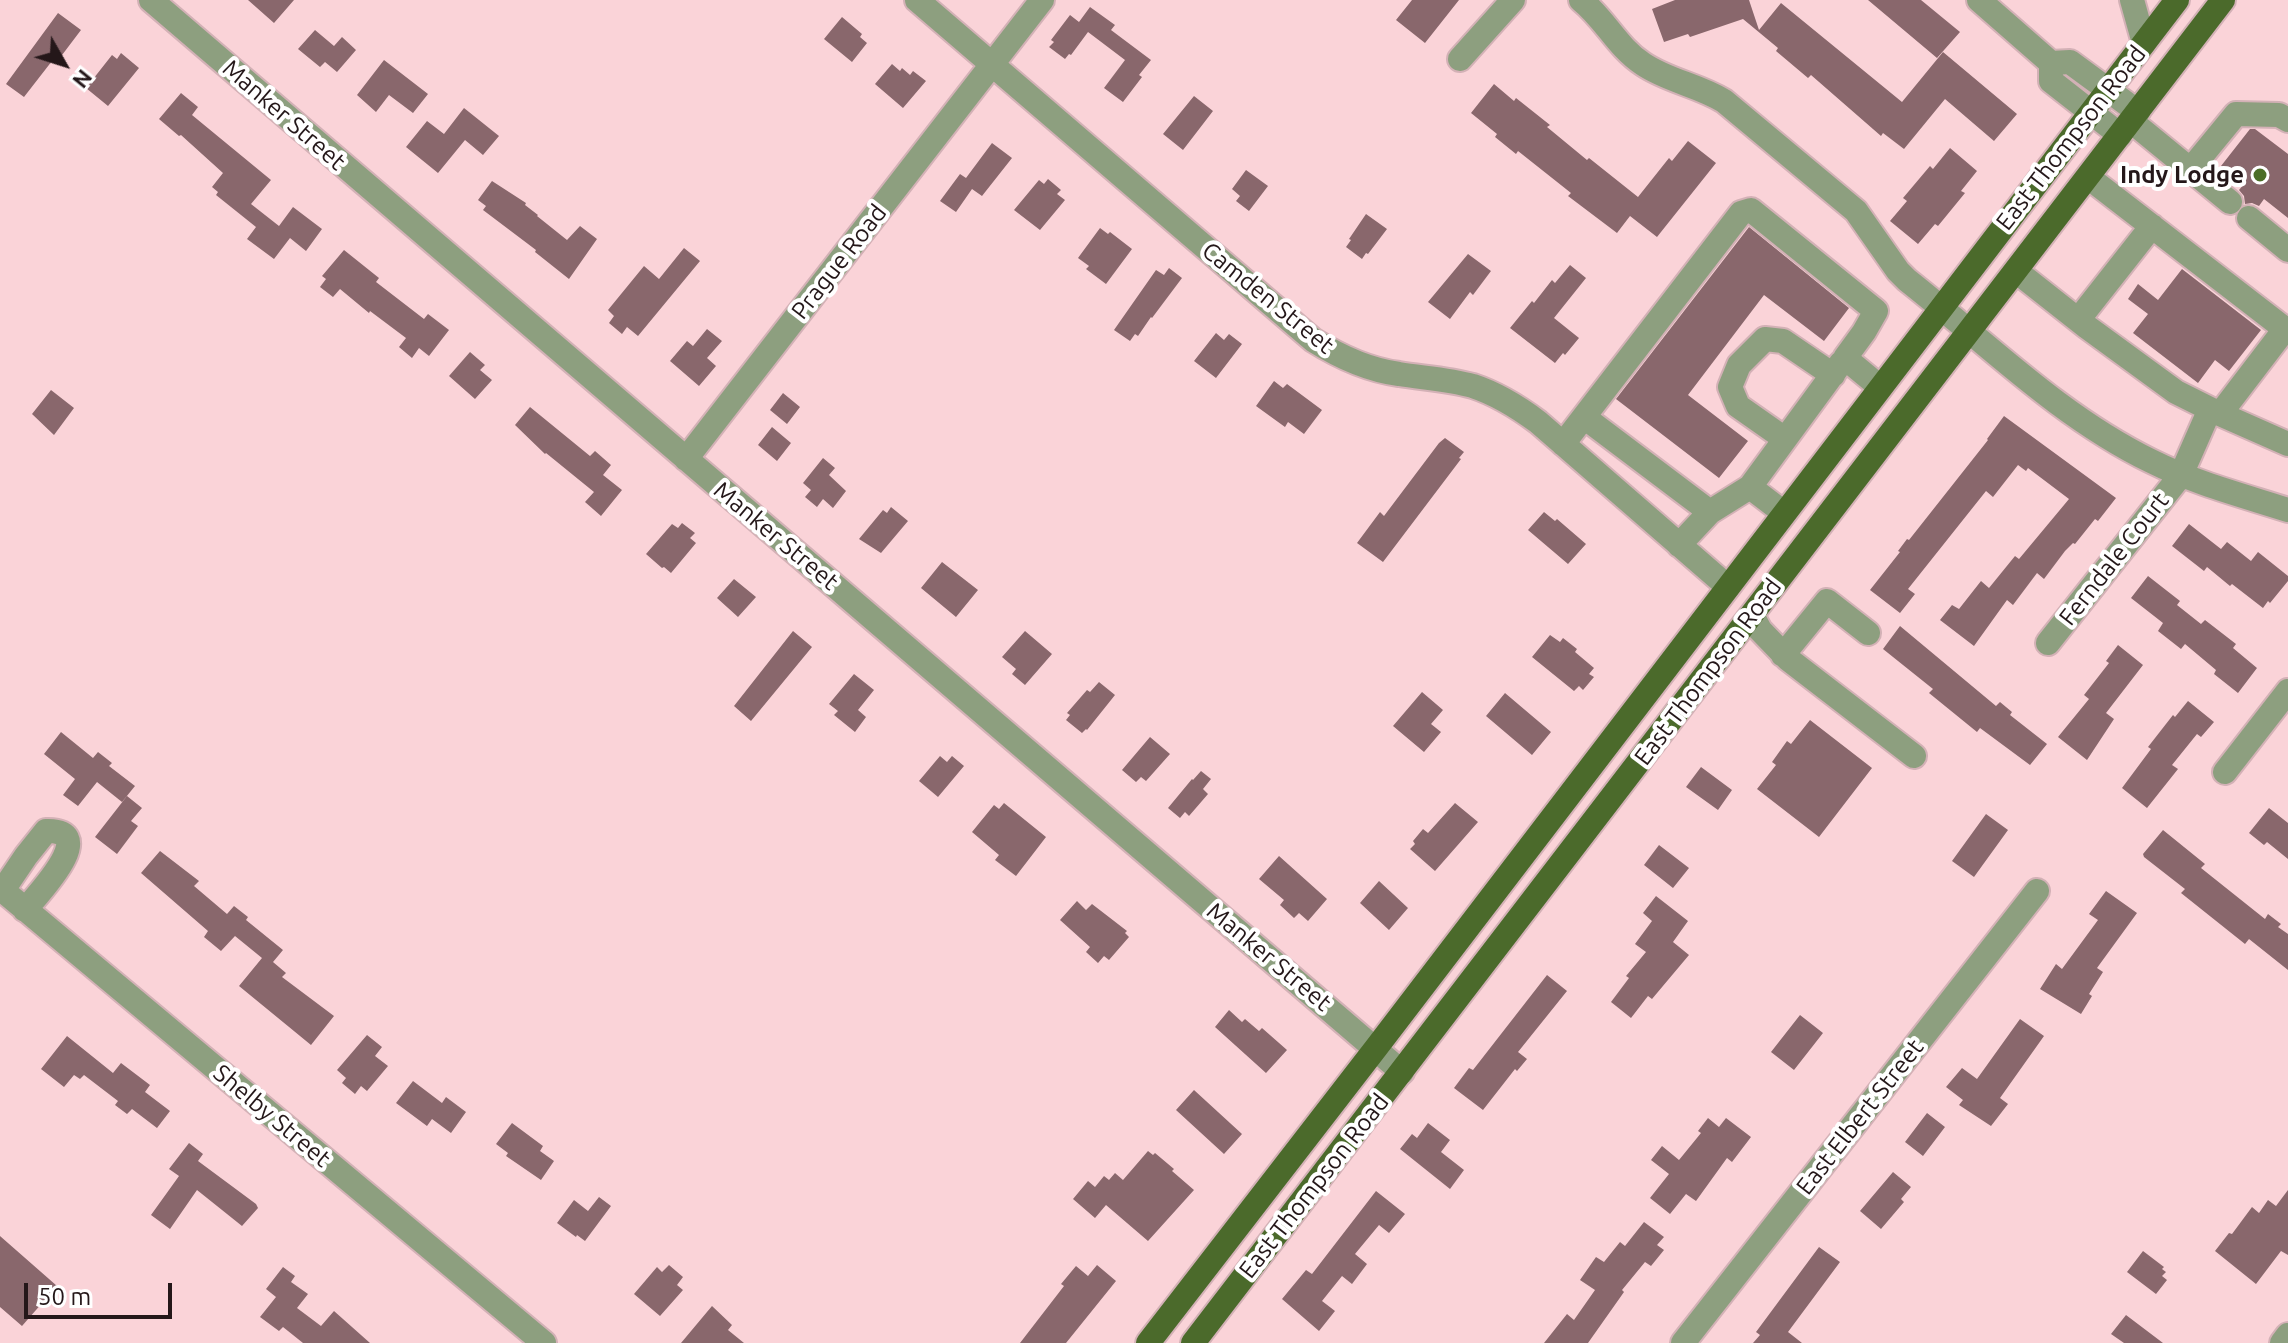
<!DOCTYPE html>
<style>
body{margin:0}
#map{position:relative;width:2288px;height:1343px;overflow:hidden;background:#fad3d8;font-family:Ubuntu,sans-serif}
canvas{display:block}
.north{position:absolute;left:24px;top:24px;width:80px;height:80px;-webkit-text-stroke:6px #fff;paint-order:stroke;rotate:129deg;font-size:22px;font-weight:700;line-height:32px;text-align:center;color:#241719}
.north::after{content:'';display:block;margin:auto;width:28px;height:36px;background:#241719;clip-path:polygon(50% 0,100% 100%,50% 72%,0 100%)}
.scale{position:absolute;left:24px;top:1283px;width:148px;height:36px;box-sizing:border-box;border:4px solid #241719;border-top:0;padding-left:10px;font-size:24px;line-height:28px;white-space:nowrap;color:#241719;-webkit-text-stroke:6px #fff;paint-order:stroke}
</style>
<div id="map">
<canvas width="2288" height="1343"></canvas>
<div class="north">N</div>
<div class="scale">50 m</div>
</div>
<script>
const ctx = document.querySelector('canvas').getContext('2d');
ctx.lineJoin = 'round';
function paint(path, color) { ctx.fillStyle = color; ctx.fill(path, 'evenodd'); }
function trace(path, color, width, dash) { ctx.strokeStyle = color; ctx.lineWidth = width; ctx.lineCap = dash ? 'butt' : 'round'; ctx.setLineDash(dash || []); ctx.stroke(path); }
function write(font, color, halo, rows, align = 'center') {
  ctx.font = font + ' Ubuntu,sans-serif'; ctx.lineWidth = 8; ctx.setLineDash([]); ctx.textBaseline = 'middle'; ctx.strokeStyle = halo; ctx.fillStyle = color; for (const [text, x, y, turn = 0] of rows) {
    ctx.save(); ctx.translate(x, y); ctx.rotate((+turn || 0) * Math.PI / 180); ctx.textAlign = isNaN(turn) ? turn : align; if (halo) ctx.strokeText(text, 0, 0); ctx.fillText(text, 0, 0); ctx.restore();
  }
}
paint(new Path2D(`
 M248,0H294L274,23Z
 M1412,0H1459L1425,43L1396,20Z
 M1675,0H1749L1759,30L1781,3L1902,102L1943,52L2017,114L1994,141L1945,99L1904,149L1883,133L1881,136L1811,75L1808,78L1776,51L1778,48L1743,19L1690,37L1688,34L1664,42L1652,9Z
 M1868,0H1921L1960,32L1937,58Z
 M1090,7L1115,25L1111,30L1151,60L1139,75L1142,77L1123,102L1104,88L1125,60L1088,32L1071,55L1069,54L1065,59L1049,47L1054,42L1051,40L1070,15L1079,22Z
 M58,13L81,30L56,63L52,61L24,97L6,84Z
 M842,17L862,34L860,37L867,43L852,62L824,39Z
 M315,30L334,46L342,37L356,50L337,72L325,62L320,67L298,49Z
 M121,53L139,68L108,106L86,88L112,55L117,59Z
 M384,60L428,94L413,113L389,95L376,112L357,95Z
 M892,64L900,71L902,68L910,75L913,71L926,81L903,108L875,84Z
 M1494,84L1514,101L1516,98L1550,125L1547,127L1587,160L1589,158L1638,197L1669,158L1672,161L1688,141L1716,163L1657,237L1630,216L1617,233L1568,196L1571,193L1518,151L1516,154L1495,137L1497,134L1471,113Z
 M181,93L198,107L192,115L271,180L251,204L279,226L293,207L322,229L306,251L290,238L274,259L247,239L256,227L216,195L218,192L212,187L223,173L181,135L179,136L159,119Z
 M1194,96L1213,111L1183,150L1163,134Z
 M464,108L499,136L483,155L465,140L438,173L406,147L427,121L444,134Z
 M2250,129H2255L2288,154V218L2264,199L2259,206L2252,203L2245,204L2244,196L2239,190L2244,184L2221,166Z
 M992,143L1012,158L982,196L972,189L956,212L940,201L960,174L966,178Z
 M1950,148L1977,171L1961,191L1965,193L1938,226L1935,224L1918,244L1890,221L1907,201L1903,198L1930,166L1933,169Z
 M1246,170L1268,186L1249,211L1236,201L1240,196L1232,189Z
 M1048,179L1061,190L1057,194L1065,200L1040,230L1014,210L1039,180L1044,184Z
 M492,181L526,203L525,205L538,215L537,216L567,240L580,226L597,239L569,279L535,252L536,250L483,210L486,206L478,200Z
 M1366,214L1387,229L1368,254L1366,253L1362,259L1346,247L1351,240L1349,239Z
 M1749,227L1849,308L1824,341L1764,295L1688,395L1748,441L1719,478L1616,399Z
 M1100,228L1108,234L1110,232L1132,249L1106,284L1086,269L1089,266L1078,258Z
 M684,248L700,261L638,336L627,327L622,334L609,323L614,316L608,310L644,266L659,279Z
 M344,250L379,278L376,282L424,319L428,314L449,330L429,356L419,348L412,358L399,347L406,338L370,311L369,313L340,289L333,297L320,287L326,279L322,276Z
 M1468,254L1491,271L1473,295L1470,292L1450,319L1428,302Z
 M1570,265L1586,278L1554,318L1579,338L1565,355L1563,353L1555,363L1510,328L1532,301L1534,303L1552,280L1555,283Z
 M1169,268L1182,278L1152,318L1151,317L1138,336L1135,334L1130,341L1114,330L1156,270L1164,275Z
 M2182,269L2261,330L2229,371L2215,360L2198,383L2133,333L2148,314L2128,299L2138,284L2158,300Z
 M707,329L722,341L707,358L716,366L699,386L670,361L687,341L693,346Z
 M1216,333L1224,340L1229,334L1242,344L1216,378L1194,361Z
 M470,352L485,365L480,370L492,380L475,399L449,376Z
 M1274,381L1283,388L1287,384L1322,410L1304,434L1288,422L1285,427L1256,406Z
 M51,390L74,408L54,435L32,414Z
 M783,393L800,407L787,424L770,410Z
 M530,407L590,456L595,451L611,465L603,475L622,490L601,516L585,502L594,492L546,453L545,454L515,425Z
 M2004,416L2116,498L2098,521L2095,519L2075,544L2073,543L2065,551L2044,579L2037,573L2013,605L2007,600L1974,646L1940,620L1952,605L1959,609L1981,581L1989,588L2015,556L2019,559L2069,499L2028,468L2026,471L2018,465L1993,497L1986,491L1908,589L1915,594L1900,613L1870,590L1900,552L1898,551L1907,539L1909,540L1988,440L1987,439Z
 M772,427L791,443L777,461L758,445Z
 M1445,438L1464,452L1459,458L1461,459L1383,562L1357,543L1380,512L1384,516L1439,443Z
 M823,458L835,468L829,475L846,491L833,508L823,499L817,507L805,497L811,490L803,483Z
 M891,507L908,521L881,553L859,539L883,510L887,513Z
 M1544,512L1555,521L1557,519L1586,544L1568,564L1528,530Z
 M682,523L695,533L690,538L696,543L671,573L664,567L662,568L646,554L672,524L678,528Z
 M2189,524L2221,549L2227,542L2251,561L2258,552L2288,576V581L2270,603L2268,601L2263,608L2232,584L2230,586L2207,567L2204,571L2172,546Z
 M942,562L978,590L956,617L921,588Z
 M2148,576L2180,601L2177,605L2201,624L2205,620L2236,644L2233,648L2257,668L2238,693L2214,674L2216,670L2185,644L2181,649L2158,631L2163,623L2131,598Z
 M734,579L756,597L738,617L717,598Z
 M1900,626L1996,706L2000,702L2012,712L2010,715L2047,744L2030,765L1980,728L1977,732L1929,693L1933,689L1883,649Z
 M793,631L812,647L751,721L734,706Z
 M1025,631L1052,654L1025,685L1012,674L1016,669L1002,657Z
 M1550,635L1560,642L1563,638L1577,649L1575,652L1594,668L1589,674L1594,677L1583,690L1579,686L1574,691L1532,657Z
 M2118,645L2143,665L2106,713L2114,719L2087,760L2058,737L2089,699L2084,695L2109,663L2106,661Z
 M854,674L874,690L858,710L866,717L855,732L834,715L838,711L829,704Z
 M1099,682L1115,695L1087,730L1086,729L1082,733L1066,720L1070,715L1067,713L1087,690L1090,692Z
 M1422,692L1443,710L1431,724L1441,732L1424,752L1393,726Z
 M1505,693L1551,732L1532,755L1486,716Z
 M2188,701L2214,722L2201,737L2197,734L2172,765L2178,769L2147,808L2122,788L2151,749L2148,747L2173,715L2175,717Z
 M1810,720L1872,768L1819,837L1757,789L1776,765L1772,762L1787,741L1791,744Z
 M61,732L93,758L98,752L112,763L109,766L135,786L122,802L97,782L78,806L63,795L75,779L44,754Z
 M1150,737L1170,754L1146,781L1141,777L1136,782L1122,770Z
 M940,756L947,762L952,756L964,766L938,797L919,781Z
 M1701,767L1732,790L1718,810L1686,787Z
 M1201,771L1211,779L1203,789L1208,794L1189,816L1185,812L1180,818L1168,808L1192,779L1193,780Z
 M127,796L142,808L131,821L138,826L117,854L95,837Z
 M1004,803L1046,837L1016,876L995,860L999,855L972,832L994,805L999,809Z
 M1455,803L1478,822L1435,871L1410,849L1415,844L1413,841L1423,829L1428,833Z
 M2269,808L2288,823V859L2267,842L2264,845L2249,833Z
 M1986,814L2008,830L1974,877L1952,861Z
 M2163,830L2205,864L2201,868L2265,919L2268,914L2281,924L2278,927L2288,934V970L2249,939L2245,944L2181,893L2185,889L2144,857L2143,854Z
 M1659,845L1689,868L1673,888L1644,865Z
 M160,851L199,881L194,886L227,914L234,906L248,917L246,920L283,950L273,962L286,973L282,977L334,1016L311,1045L239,986L262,958L235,936L221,951L204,937L208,931L141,873Z
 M1279,856L1327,899L1308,921L1299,913L1294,918L1280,905L1284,900L1259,879Z
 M1379,881L1408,908L1389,930L1360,903Z
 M2106,891L2137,913L2097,968L2103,972L2089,994L2092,996L2081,1014L2040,989L2056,964L2062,969L2098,920L2089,914Z
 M1656,896L1688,921L1673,942L1689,955L1652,999L1648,996L1631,1018L1611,1002L1629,978L1626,976L1646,952L1635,944L1652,921L1643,913Z
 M1077,901L1086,910L1092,904L1127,931L1125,933L1129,937L1109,960L1104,956L1098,963L1086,952L1090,947L1060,920Z
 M1547,975L1567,991L1518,1052L1527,1059L1517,1071L1515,1069L1483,1110L1454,1088L1469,1068L1473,1070Z
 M1229,1010L1242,1022L1245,1019L1259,1031L1262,1028L1287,1050L1266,1073L1215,1027Z
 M1800,1015L1823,1033L1794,1070L1771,1052Z
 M2020,1019L2044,1036L2000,1098L2008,1104L1991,1126L1959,1105L1963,1100L1946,1087L1962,1068L1977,1079Z
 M367,1035L382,1047L375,1056L388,1066L367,1091L361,1086L355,1094L342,1083L346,1078L337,1070Z
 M67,1036L113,1073L121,1063L150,1085L145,1092L170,1111L157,1128L132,1109L127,1114L115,1105L118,1101L84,1075L80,1079L74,1075L64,1087L41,1069Z
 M413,1081L442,1103L446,1097L466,1112L451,1133L432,1119L427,1126L396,1103Z
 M1194,1090L1242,1134L1224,1154L1176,1110Z
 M1927,1113L1945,1127L1923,1156L1905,1142Z
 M1708,1118L1719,1127L1726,1118L1751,1137L1732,1162L1727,1158L1696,1201L1686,1194L1670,1214L1650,1198L1669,1174L1651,1160L1662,1146L1679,1160L1701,1133L1698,1131Z
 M512,1123L543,1146L540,1151L554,1161L541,1180L506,1156L508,1153L496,1144Z
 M1428,1123L1450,1140L1441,1152L1464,1170L1450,1189L1400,1149L1412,1134L1417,1138Z
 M189,1143L203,1154L198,1161L256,1204L258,1208L242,1226L197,1190L170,1229L151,1215L179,1176L169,1169Z
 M1148,1151L1153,1155L1155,1153L1174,1169L1172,1171L1194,1190L1148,1241L1106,1205L1095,1218L1073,1199L1088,1181L1095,1187L1104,1176L1109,1180L1115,1173L1123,1180Z
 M1893,1172L1911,1187L1901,1199L1904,1202L1881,1229L1860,1211Z
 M2288,1190V1255L2281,1251L2256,1284L2215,1251L2229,1233L2232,1234L2252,1207L2259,1213L2268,1200L2276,1206Z
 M1376,1191L1405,1214L1389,1233L1379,1225L1355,1254L1367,1264L1352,1284L1342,1276L1322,1301L1335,1311L1319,1331L1282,1299L1306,1270L1312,1274Z
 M599,1197L611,1206L585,1241L577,1235L576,1237L557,1223L574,1200L588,1211Z
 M1644,1222L1664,1237L1657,1245L1664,1250L1651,1266L1645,1262L1622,1290L1624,1292L1588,1343H1544L1567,1314L1574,1320L1595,1290L1580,1280L1596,1257L1604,1262L1620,1242L1625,1246Z
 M0,1236L57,1286L22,1326L0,1307Z
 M1819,1247L1840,1262L1788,1332L1802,1343H1753L1760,1335L1756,1332Z
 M2143,1251L2164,1267L2162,1269L2166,1272L2162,1276L2167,1280L2156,1294L2127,1272Z
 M669,1265L683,1277L677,1285L683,1290L660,1316L634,1294L657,1267L662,1272Z
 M1097,1265L1116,1281L1066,1343H1020L1064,1286L1061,1284L1076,1266L1088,1276Z
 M283,1267L295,1276L291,1282L308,1294L297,1308L321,1326L334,1311L370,1343H303L283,1327L279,1331L260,1317L276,1297L266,1289Z
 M712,1306L732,1325L728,1330L744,1343H681Z
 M2126,1315L2163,1343H2124L2111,1334Z`), '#89676c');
const minor = new Path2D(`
 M151,0L1402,1072
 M917,0L1313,340C1340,357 1368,370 1399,374C1424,378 1448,379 1473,386C1497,394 1518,407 1538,422L1728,587
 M1581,0C1605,19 1617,47 1643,64C1668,81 1698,85 1724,101L1856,211L1898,271L1907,280C1987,343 2059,416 2151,461C2195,483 2241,495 2288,510
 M1979,0L2051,63L2070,62L2138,112
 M2132,0L2144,43
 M1460,59L1513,0
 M2051,63V81L2120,135
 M2131,121L2230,202
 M2190,170L2236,114L2279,115L2288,120
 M2249,218L2288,250
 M2016,271L2087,327L2176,392L2220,414L2285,329L2088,177
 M2078,320L2152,226
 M2220,414L2288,444
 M1584,417L1710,512
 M1785,439L1738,406L1730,387L1739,365L1765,339L1783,341L1833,375
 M1563,444L1741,213L1751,210L1876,311L1864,332L1845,358L1880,387
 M686,459L1042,0
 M1784,513L1750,487L1841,363
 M1679,545L1710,512L1750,487
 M1752,615L1760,630L1788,659L1914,756
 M2048,643L2181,475L2210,409
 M1783,655L1827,601L1868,633
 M2225,772L2288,691
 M0,888L544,1343
 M3,890L26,856L46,831C101,829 38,894 25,910
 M1683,1343L2037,891
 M2282,1343L2288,1335`);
const major = new Path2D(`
 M1148,1343L1376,1048L2177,0
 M1193,1343L2223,0`);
trace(minor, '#d3b1b6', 28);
trace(major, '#d3b1b6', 28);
trace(minor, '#8d9f7f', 24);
trace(major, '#4b6a2b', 24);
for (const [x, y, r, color] of [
 [2260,175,8,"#4b6e26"]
]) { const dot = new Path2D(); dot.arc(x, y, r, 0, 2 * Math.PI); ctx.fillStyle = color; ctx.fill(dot); trace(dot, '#fff', 3); }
write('24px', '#241719', '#fff', [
 ["Manker Street",284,115,41],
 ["East Thompson Road",2071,138,-52],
 ["Prague Road",839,262,-52],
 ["Camden Street",1268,298,39],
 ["Manker Street",776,536,40],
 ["Ferndale Court",2114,559,-52],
 ["East Thompson Road",1708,672,-53],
 ["Manker Street",1269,957,40],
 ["Shelby Street",272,1116,40],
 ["East Elbert Street",1860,1117,-52],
 ["East Thompson Road",1314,1186,-52]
]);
write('bold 24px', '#241719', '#fff', [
 ["Indy Lodge",2244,175]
], 'right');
</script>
